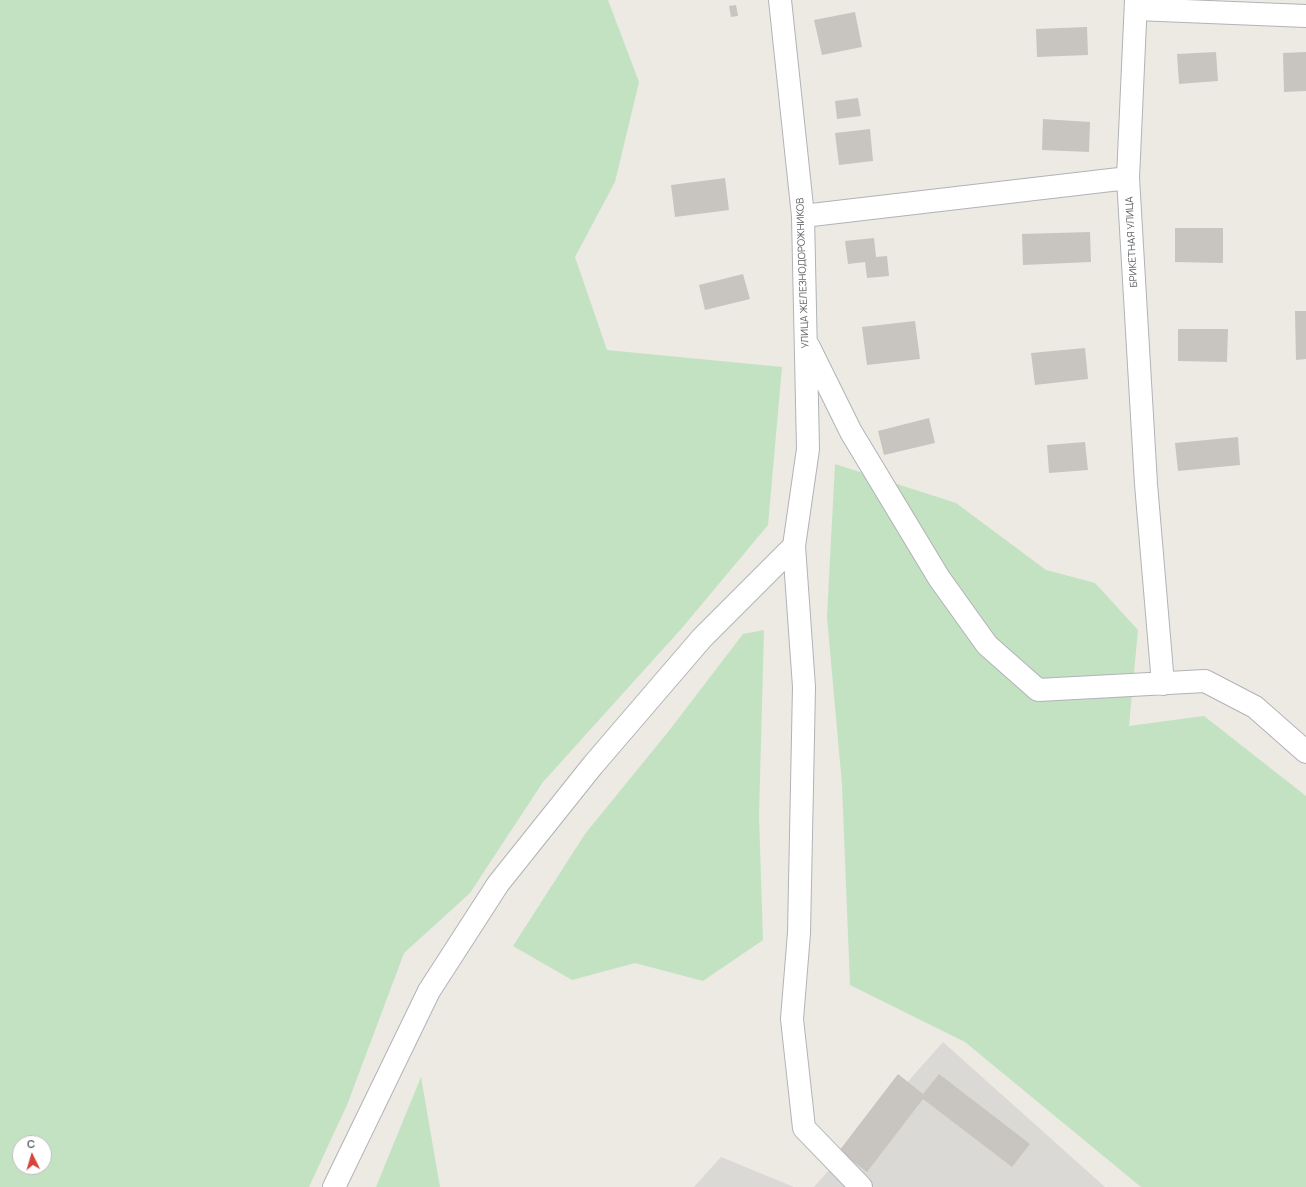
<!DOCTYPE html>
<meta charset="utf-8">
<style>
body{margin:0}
#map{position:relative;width:1306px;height:1187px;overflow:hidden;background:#eceae3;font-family:Manrope,sans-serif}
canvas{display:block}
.north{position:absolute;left:12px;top:1135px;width:40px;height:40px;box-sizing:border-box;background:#fff;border:1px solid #bdbfc0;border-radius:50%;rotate:355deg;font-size:11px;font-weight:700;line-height:16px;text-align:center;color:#5b5e62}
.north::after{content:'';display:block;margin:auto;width:14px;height:18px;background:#d7443e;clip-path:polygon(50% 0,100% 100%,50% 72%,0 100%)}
</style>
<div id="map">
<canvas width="1306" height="1187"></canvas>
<div class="north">С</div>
</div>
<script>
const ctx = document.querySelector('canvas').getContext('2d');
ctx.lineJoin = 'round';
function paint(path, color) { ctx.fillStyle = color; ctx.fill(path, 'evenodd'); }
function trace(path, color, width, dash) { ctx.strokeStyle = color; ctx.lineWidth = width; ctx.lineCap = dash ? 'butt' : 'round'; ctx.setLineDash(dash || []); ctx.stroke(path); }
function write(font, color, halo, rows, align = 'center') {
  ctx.font = font + ' Manrope,sans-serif'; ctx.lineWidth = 3.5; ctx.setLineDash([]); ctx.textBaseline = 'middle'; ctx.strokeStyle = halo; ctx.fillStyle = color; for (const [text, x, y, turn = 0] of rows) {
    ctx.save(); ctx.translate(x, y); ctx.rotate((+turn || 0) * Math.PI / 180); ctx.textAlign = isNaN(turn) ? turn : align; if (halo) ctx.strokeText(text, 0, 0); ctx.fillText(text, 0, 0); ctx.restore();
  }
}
paint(new Path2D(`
 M943,1042L1105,1187H814Z
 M721,1157L794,1187H694Z`), '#dbd9d5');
paint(new Path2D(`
 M0,0H608L639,82L615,182L575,257L607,350L782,367L768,525L682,628L543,782L470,893L404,953L347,1105L309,1187H0ZM20,1143H44V1167H20Z
 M835,464L956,503L1046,570L1095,583L1138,630L1129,726L1204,716L1306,796V1187H1141L965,1042L850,985L842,785L827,617Z
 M764,630L759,816L763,940L703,981L635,963L572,980L513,946L585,834L668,732L743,634Z
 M421,1077L440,1187H376Z`), '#c3e2c2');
paint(new Path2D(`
 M736,5L738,16L731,17L729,6Z
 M855,12L862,47L822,55L814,20Z
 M1087,27L1088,55L1037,57L1036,29Z
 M1216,52L1218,81L1179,84L1177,54Z
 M1306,52V91L1284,92L1283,53Z
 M858,98L861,116L837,119L835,101Z
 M1043,119L1090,122L1089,152L1042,150Z
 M870,129L873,161L839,165L835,133Z
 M725,178L729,210L675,217L671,185Z
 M1175,228H1223V263L1175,262Z
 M1090,232L1091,262L1023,265L1022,234Z
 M874,238L876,257L887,256L889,276L867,278L865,262L848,264L845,241Z
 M743,274L750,299L705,310L699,285Z
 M1295,311H1306V359L1296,360Z
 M915,321L920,359L867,365L862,327Z
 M1178,329H1228L1227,362L1178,361Z
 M1085,348L1088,379L1035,385L1031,353Z
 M929,418L935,443L884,455L878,431Z
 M1238,437L1240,465L1178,471L1175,443Z
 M1085,442L1088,470L1049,473L1047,445Z
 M898,1074L923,1094L939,1074L1030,1144L1012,1167L923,1099L867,1172L839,1151Z`), '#c8c5c0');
const minor = new Path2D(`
 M780,0L803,216L808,449L794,546L804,687L799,933L792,1019L804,1128L861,1187
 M1136,0L1128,178L1146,484L1163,684
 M1136,9L1306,16
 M803,216L1128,178
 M809,347L851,432L939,578L987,645L1038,690L1205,681L1255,707L1306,752
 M334,1187L429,991L498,884L593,765L702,638L794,546`);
trace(minor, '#b0b3b7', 24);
trace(minor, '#fff', 22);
write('10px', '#5b5e62', '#fff', [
 ["БРИКЕТНАЯ УЛИЦА",1132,242,-93],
 ["УЛИЦА ЖЕЛЕЗНОДОРОЖНИКОВ",803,273,-92]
]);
</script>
